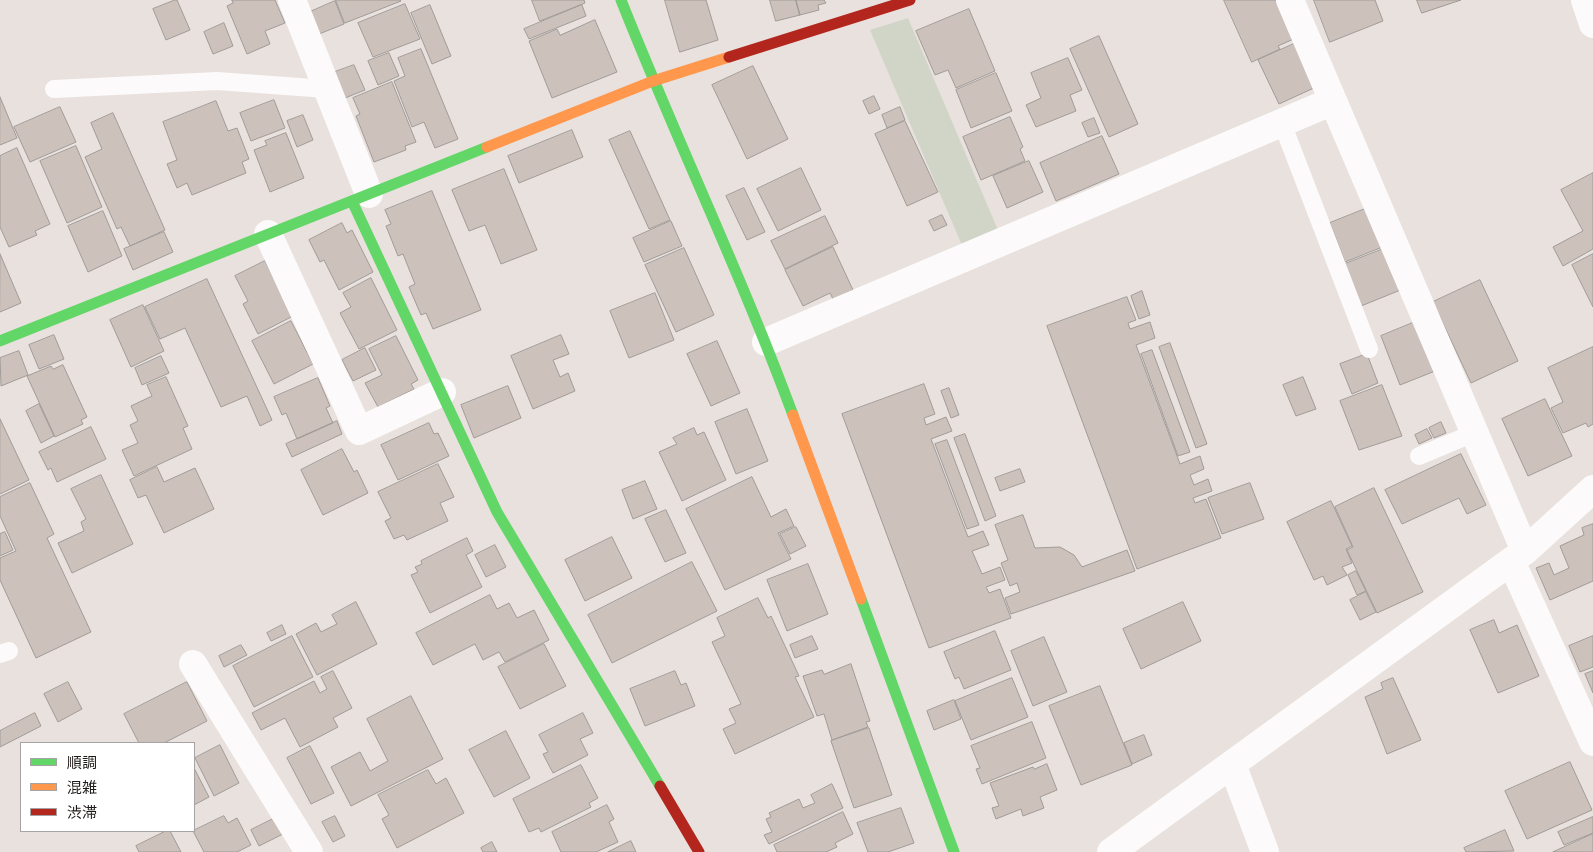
<!DOCTYPE html>
<meta charset="utf-8">
<style>
body{margin:0}
#map{position:relative;width:1593px;height:852px;overflow:hidden;background:#e8e1dd;font-family:Signika,"Noto Sans JP",sans-serif}
canvas{display:block}
.legend{position:absolute;left:20px;top:742px;width:175px;height:90px;box-sizing:border-box;background:#fff;border:1px solid #a5a3a3;margin:0;padding:6px 9px;list-style:none;font-size:15px;color:#1e1a18}
.legend li{display:flex;align-items:center;gap:10px;height:25px}
.legend b{width:25px;border:1px solid #a5a3a3}
</style>
<div id="map">
<canvas width="1593" height="852"></canvas>
<ul class="legend">
<li><b style="height:6px;background:#63d668"></b>順調</li>
<li><b style="height:6px;background:#ff974d"></b>混雑</li>
<li><b style="height:6px;background:#b3261e"></b>渋滞</li>
</ul>
</div>
<script>
const ctx = document.querySelector('canvas').getContext('2d');
ctx.lineJoin = 'round';
function paint(path, color) { ctx.fillStyle = color; ctx.fill(path, 'evenodd'); }
function trace(path, color, width, dash) { ctx.strokeStyle = color; ctx.lineWidth = width; ctx.lineCap = dash ? 'butt' : 'round'; ctx.setLineDash(dash || []); ctx.stroke(path); }
paint(new Path2D(`
 M908,18L1000,235L964,250L870,30Z`), '#d1d5c7');
const building = new Path2D(`
 M175,0H177L190,30L166,40L153,9Z
 M232,0H275L285,23L265,31L270,44L247,54L227,6L233,3Z
 M336,0H400L401,1L345,23Z
 M532,0H584L585,3L540,21Z
 M665,0H706L718,40L680,52Z
 M770,0H796L800,15L776,21Z
 M796,0H824L826,3L818,5L819,10L800,15Z
 M1224,0H1281L1298,37L1278,46L1280,49L1252,62Z
 M1314,0H1375L1383,21L1330,42Z
 M1417,0H1461L1422,13Z
 M335,1L344,24L319,34L310,12Z
 M405,4L420,39L373,57L358,23Z
 M430,5L451,56L432,64L411,13Z
 M582,5L586,16L529,39L524,29Z
 M969,9L995,71L956,88L948,70L935,75L916,31Z
 M595,20L617,72L552,98L529,41L557,29L560,35Z
 M224,23L233,46L213,54L204,32Z
 M1099,36L1138,124L1109,137L1070,49Z
 M1296,43L1316,87L1279,104L1258,60Z
 M421,49L458,139L435,148L424,122L412,127L394,81L405,76L398,58Z
 M389,53L399,76L378,85L368,61Z
 M1068,58L1082,90L1070,95L1076,111L1036,127L1026,105L1041,98L1031,73Z
 M354,65L365,90L345,98L335,72Z
 M753,66L788,139L747,159L712,85Z
 M996,73L1012,111L971,128L956,90Z
 M392,82L416,142L405,146L406,150L374,162L356,116L360,114L353,98Z
 M874,96L880,109L869,114L863,101Z
 M0,97L17,138L0,145Z
 M274,100L285,128L251,141L240,113Z
 M216,101L228,131L237,128L249,159L242,162L246,173L192,195L187,183L177,188L167,164L177,160L163,122Z
 M60,107L76,142L30,162L14,127Z
 M900,107L905,120L887,128L882,115Z
 M113,113L165,230L130,246L121,227L117,229L85,157L102,149L91,123Z
 M303,115L313,140L297,147L287,121Z
 M1010,117L1023,147L1020,149L1025,161L981,180L963,137Z
 M1094,118L1100,133L1088,137L1082,123Z
 M905,121L938,192L907,206L875,134Z
 M572,130L583,157L519,183L508,156Z
 M630,131L670,220L649,229L609,140Z
 M286,133L304,178L270,192L254,150L267,145L265,141Z
 M1102,136L1119,174L1056,201L1040,163Z
 M76,146L102,207L67,223L40,161Z
 M17,148L50,224L35,231L37,235L9,247L0,227V156Z
 M1029,161L1043,192L1007,208L993,176Z
 M801,168L821,210L778,231L757,189Z
 M504,169L537,250L501,264L485,225L469,231L452,190Z
 M1593,173V249L1563,266L1553,247L1583,231L1561,190Z
 M744,188L765,232L747,240L726,196Z
 M432,191L481,310L433,329L426,313L421,315L409,287L415,284L403,254L398,256L386,226L391,224L385,210Z
 M1370,207L1385,246L1345,262L1330,223Z
 M103,211L122,256L88,272L68,226Z
 M942,215L947,225L934,231L929,221Z
 M825,216L838,243L785,269L771,241Z
 M671,221L682,246L644,262L633,238Z
 M342,223L347,233L352,230L373,272L339,290L324,260L320,262L309,240Z
 M164,232L173,252L133,270L124,249Z
 M833,247L853,290L833,299L830,293L803,306L785,270Z
 M684,248L714,315L676,332L645,265Z
 M1386,248L1403,289L1361,306L1345,264Z
 M0,254L21,303L0,312Z
 M1593,254V307L1572,265Z
 M265,261L293,316L258,334L243,304L248,301L235,276Z
 M371,278L397,330L359,349L340,313L351,307L343,293Z
 M207,279L272,420L260,426L247,396L221,407L185,328L160,339L145,307Z
 M1480,280L1518,361L1471,383L1433,302Z
 M1142,291L1150,315L1139,319L1131,296Z
 M655,293L674,340L629,358L610,311Z
 M1127,297L1136,320L1128,323L1130,329L1150,322L1155,338L1136,345L1180,464L1200,456L1204,469L1190,475L1194,485L1208,479L1212,491L1193,498L1195,503L1206,499L1221,538L1137,569L1047,326Z
 M143,305L164,351L131,367L110,320Z
 M291,321L313,364L274,384L252,341Z
 M1415,322L1435,371L1400,385L1381,336Z
 M54,335L64,359L39,369L29,345Z
 M561,335L569,354L553,360L560,377L568,373L575,391L533,409L511,356Z
 M396,336L418,380L411,384L414,389L378,407L365,383L382,375L369,349Z
 M717,341L740,393L711,406L687,354Z
 M1170,343L1207,444L1196,448L1159,347Z
 M1593,347V424L1588,427L1586,423L1563,433L1551,408L1563,402L1548,368Z
 M365,348L376,370L353,381L342,360Z
 M1152,350L1190,452L1178,456L1141,354Z
 M19,351L28,375L1,386L0,358Z
 M1367,354L1378,383L1352,394L1340,364Z
 M161,356L169,373L142,385L135,368Z
 M63,365L87,417L81,420L83,424L55,437L27,376L51,366L53,369Z
 M166,377L188,426L183,428L192,449L134,476L122,450L138,443L130,425L138,421L131,406L152,396L147,385Z
 M1303,377L1316,409L1296,416L1283,385Z
 M318,378L330,406L326,408L333,423L297,439L286,413L282,415L274,397Z
 M924,384L935,414L924,418L926,425L946,417L952,431L931,439L968,537L983,531L989,545L972,551L982,574L1000,567L1005,580L986,587L989,593L1000,589L1011,618L929,648L842,414Z
 M1382,385L1402,436L1359,450L1340,401Z
 M508,386L521,418L474,438L461,405Z
 M949,388L959,415L951,418L941,391Z
 M1545,399L1572,456L1528,476L1502,419Z
 M39,404L54,436L41,443L26,411Z
 M747,409L768,461L736,474L715,422Z
 M0,419L29,480L0,494Z
 M337,421L342,434L292,457L286,444Z
 M1441,422L1446,433L1434,438L1429,428Z
 M429,423L434,434L438,433L449,456L398,480L381,445Z
 M91,427L106,459L57,482L51,468L48,470L39,452Z
 M694,428L697,435L704,432L726,480L682,501L659,452L677,444L673,438Z
 M1427,429L1432,438L1419,444L1415,435Z
 M965,434L996,516L985,521L954,438Z
 M947,440L979,525L967,529L935,444Z
 M342,449L354,472L357,470L368,493L323,515L301,470Z
 M1461,454L1486,505L1467,514L1459,498L1402,524L1385,490Z
 M438,464L454,497L440,503L448,521L407,540L404,535L394,539L385,521L391,518L378,492Z
 M157,467L164,482L195,468L214,509L164,533L146,495L138,498L130,480Z
 M1020,469L1025,482L1000,491L995,478Z
 M101,475L133,544L72,573L58,543L84,531L81,522L86,519L71,489Z
 M752,477L771,517L786,509L794,526L778,533L791,559L725,590L686,509Z
 M645,481L657,509L633,519L622,490Z
 M30,483L54,534L47,538L91,632L36,658L0,580V558L16,551L0,516V497Z
 M1250,483L1264,519L1222,534L1208,498Z
 M1374,488L1423,592L1377,613L1347,550L1353,547L1335,507Z
 M1331,501L1352,546L1346,549L1352,563L1342,567L1347,575L1327,585L1323,576L1314,580L1287,522Z
 M666,510L686,553L665,562L645,519Z
 M1023,515L1035,548L1060,547L1074,555L1082,567L1127,550L1135,571L1011,614L1005,598L1020,592L1017,583L1010,586L1001,563L1008,560L995,525Z
 M1593,524V581L1550,600L1536,568L1549,563L1554,575L1569,568L1560,546L1584,535L1582,528Z
 M796,527L806,546L790,554L780,534Z
 M5,532L13,550L0,556V534Z
 M612,537L632,578L585,601L565,560Z
 M467,538L473,551L466,555L482,587L430,613L411,575L418,572L415,567L422,564L421,561Z
 M495,545L506,567L486,577L475,555Z
 M692,562L717,611L612,663L588,615Z
 M808,564L828,614L787,631L767,580Z
 M1356,571L1366,591L1357,595L1348,575Z
 M1366,592L1376,612L1360,620L1350,600Z
 M490,595L497,609L509,603L517,618L534,610L549,640L505,662L499,652L483,660L475,644L433,665L416,633Z
 M758,598L768,618L771,616L799,676L795,677L814,717L735,754L723,729L736,723L729,709L741,704L712,642L725,636L717,618Z
 M356,602L377,644L317,675L296,634L316,623L321,632L337,624L332,615Z
 M1183,602L1201,641L1141,669L1123,629Z
 M1494,620L1499,633L1517,625L1539,676L1498,693L1470,630Z
 M282,625L286,634L271,641L267,633Z
 M995,631L1011,670L964,689L959,677L955,679L944,652Z
 M292,636L313,677L254,707L233,666Z
 M812,636L818,649L795,658L790,645Z
 M1593,636V667L1580,672L1569,646Z
 M1044,637L1067,692L1033,706L1011,651Z
 M544,644L566,686L520,709L498,667Z
 M241,645L247,655L224,667L219,656Z
 M851,664L870,721L866,722L868,727L832,740L824,714L817,716L803,676L822,670L824,674Z
 M333,671L352,708L333,718L338,727L300,747L285,718L261,730L252,713L314,681L320,693L327,689L321,677Z
 M675,671L681,685L686,683L695,706L645,726L630,689Z
 M1593,671V693L1585,674Z
 M1012,678L1028,717L971,740L955,701Z
 M1393,678L1421,740L1387,754L1365,697L1383,689L1381,683Z
 M68,682L82,709L58,722L44,694Z
 M187,682L207,721L164,743H139L124,714Z
 M1100,686L1132,765L1081,785L1049,706Z
 M411,696L443,759L351,806L331,767L360,752L370,771L388,761L367,719Z
 M954,700L961,719L934,730L927,711Z
 M35,713L41,726L0,747V731Z
 M583,713L593,733L580,739L588,755L553,773L543,754L548,752L539,735Z
 M1032,722L1046,758L982,784L976,769L980,768L971,746Z
 M869,728L892,795L854,808L831,741Z
 M506,731L530,778L494,797L469,750Z
 M1144,735L1152,755L1132,764L1124,743Z
 M220,745L239,783L214,796L195,758Z
 M310,746L334,793L311,804L287,758Z
 M1570,762L1592,810L1527,839L1505,791Z
 M1047,764L1057,790L1040,797L1044,808L1023,816L1021,809L996,819L992,808L999,806L990,783L1033,767L1034,769Z
 M581,765L598,798L589,803L591,807L541,832L539,828L529,832L513,799Z
 M194,768L209,797L194,805Z
 M428,770L436,784L446,778L464,813L397,848L382,819L389,815L378,795Z
 M832,784L843,808L769,844L764,835L772,832L766,819L771,817L769,813L799,799L803,808L815,803L811,795Z
 M607,805L614,819L609,822L618,842L596,852H561L552,832Z
 M901,808L914,843L888,852H868L857,823Z
 M843,812L853,834L835,843L837,847L826,852H777L774,845Z
 M224,816L228,823L237,818L251,845L237,852H204L193,831Z
 M335,816L345,836L333,842L322,822Z
 M1593,817V833L1564,845L1558,832Z
 M275,818L283,834L259,846L251,830Z
 M1505,830L1514,851L1466,852L1464,848Z
 M166,831H170L181,852H139L136,846Z
 M1593,834V852H1553Z
 M631,841L636,852H608Z
 M492,842L497,852H483L481,848Z`);
paint(building, '#cdc1bb');
trace(building, '#a09b98', 1);
trace(new Path2D(`
 M54,89L217,81L327,89
 M1282,123L1369,349
 M1419,456L1474,433
 M0,654L9,651`), '#fcfafa', 18);
trace(new Path2D(`
 M292,0L369,194
 M1290,0L1525,551
 M1585,0L1593,24
 M268,234L359,431L442,392
 M766,342L1333,101
 M1511,561L1593,742
 M193,664L309,852
 M1232,764L1265,852
 M1111,852L1525,551L1593,489`), '#fcfafa', 28);
trace(new Path2D(`
 M621,0C676,139 741,274 793,415
 M352,201L497,512L660,786
 M0,341L487,147
 M861,599L954,852`), '#63d668', 11);
trace(new Path2D(`
 M487,147L653,81L729,57
 M793,415L861,599`), '#ff974d', 11);
trace(new Path2D(`
 M729,57L910,0
 M660,786L699,852`), '#b3261e', 11);
</script>
